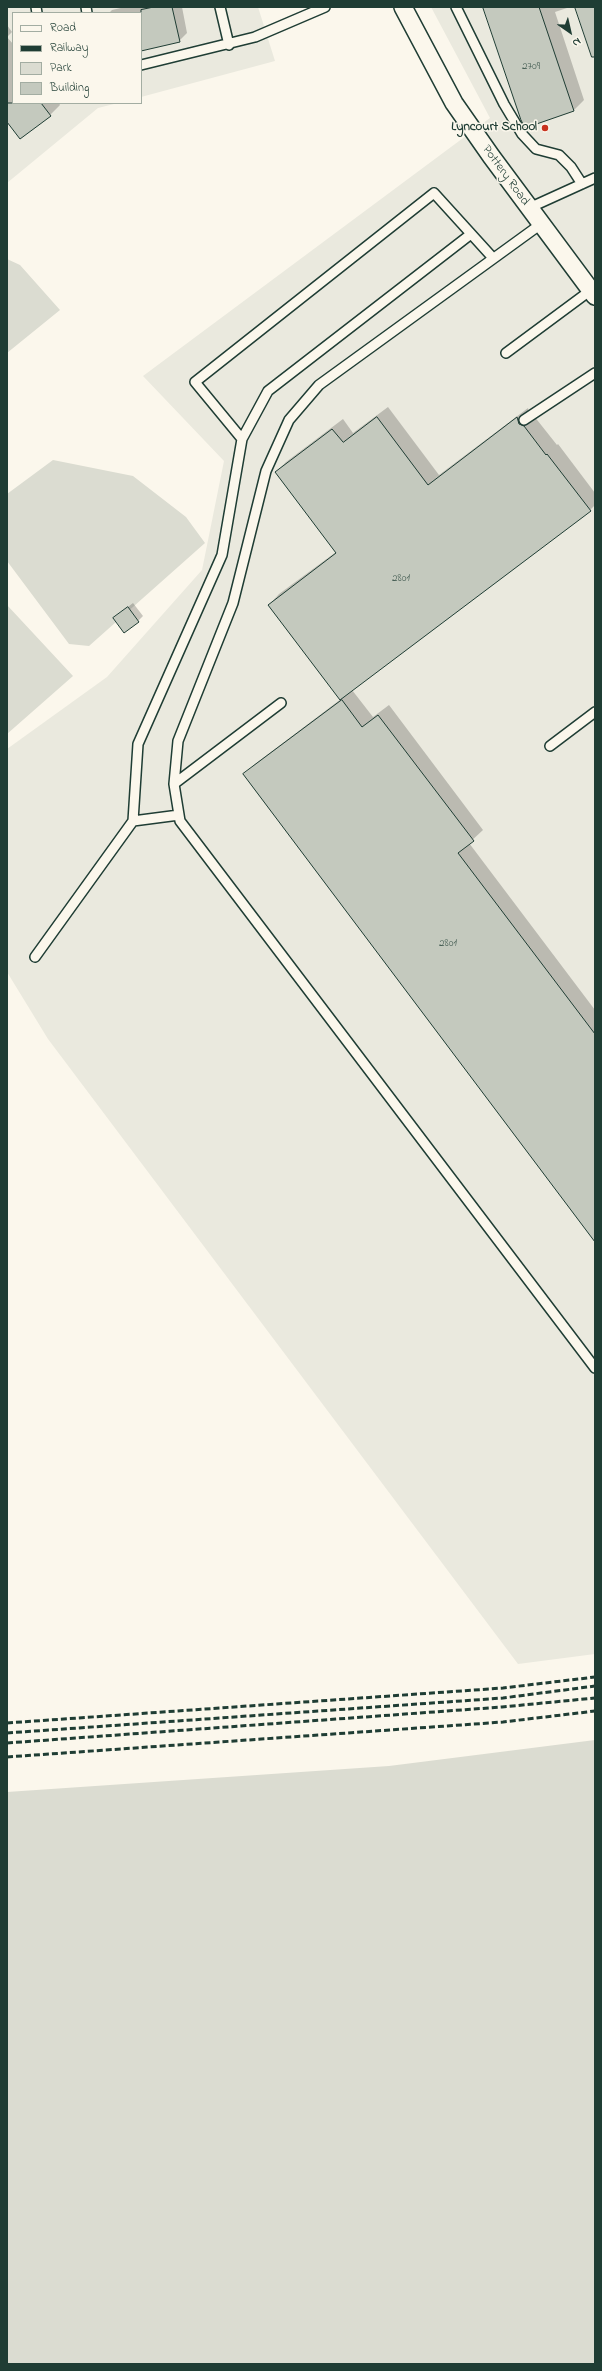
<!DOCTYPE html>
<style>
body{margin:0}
#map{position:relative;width:602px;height:2371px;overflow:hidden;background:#fbf7ec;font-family:"Indie Flower",sans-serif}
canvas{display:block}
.frame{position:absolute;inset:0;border:8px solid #1f3d34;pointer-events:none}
.legend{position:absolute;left:12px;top:12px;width:130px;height:92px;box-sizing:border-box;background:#fbf7ec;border:1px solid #a3ada2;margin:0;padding:5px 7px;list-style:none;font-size:12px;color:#1f3d34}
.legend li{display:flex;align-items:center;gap:8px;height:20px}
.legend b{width:20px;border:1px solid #a3ada2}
.north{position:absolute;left:550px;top:12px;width:40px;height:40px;-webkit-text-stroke:3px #fbf7ec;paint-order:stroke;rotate:146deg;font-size:11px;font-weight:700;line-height:16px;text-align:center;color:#1f3d34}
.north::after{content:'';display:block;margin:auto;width:14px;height:18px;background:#1f3d34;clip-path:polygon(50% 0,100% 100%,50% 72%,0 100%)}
</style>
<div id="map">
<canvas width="602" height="2371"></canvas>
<div class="frame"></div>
<ul class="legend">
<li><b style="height:5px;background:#fbf7ec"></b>Road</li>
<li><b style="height:5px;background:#1f3d34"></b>Railway</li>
<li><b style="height:11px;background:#dbdcd1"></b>Park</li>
<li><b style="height:11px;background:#c4c9be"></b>Building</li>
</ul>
<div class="north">N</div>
</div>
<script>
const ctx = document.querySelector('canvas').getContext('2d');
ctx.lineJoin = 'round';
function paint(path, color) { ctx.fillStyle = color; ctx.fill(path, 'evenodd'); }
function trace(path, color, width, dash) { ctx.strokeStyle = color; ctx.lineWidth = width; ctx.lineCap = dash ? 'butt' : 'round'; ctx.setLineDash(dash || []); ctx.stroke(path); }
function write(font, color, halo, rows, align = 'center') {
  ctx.font = font + ' "Indie Flower",sans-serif'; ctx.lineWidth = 3; ctx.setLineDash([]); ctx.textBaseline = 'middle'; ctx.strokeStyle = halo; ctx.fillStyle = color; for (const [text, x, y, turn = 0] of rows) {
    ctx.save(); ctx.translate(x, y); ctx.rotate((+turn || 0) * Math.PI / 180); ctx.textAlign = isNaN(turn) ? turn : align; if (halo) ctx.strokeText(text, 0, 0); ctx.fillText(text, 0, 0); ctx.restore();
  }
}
paint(new Path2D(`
 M7,7H258L275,61L141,97V13H13V103H118L98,108L7,183Z
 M431,7H595V1654L518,1664L48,1039L7,972V749L107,677L202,570L224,461L143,376L490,118Z`), '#eae9de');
paint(new Path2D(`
 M7,259L20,265L60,310L7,353Z
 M53,460L133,476L186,517L205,543L89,646L69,644L7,561V494Z
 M7,605L73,676L7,734Z
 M595,1740V2364H7V1792L389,1766Z`), '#dbdcd1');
paint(new Path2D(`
 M125,7H182L187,33L179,41L141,49V13H109L112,10Z
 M484,7H570L555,12L584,100L574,110Z
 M7,25L12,32L7,37L13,44V103H59L60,105L50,115L7,120Z
 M388,407L439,475L528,408L529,413L534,416L557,445L558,444L595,493V505L590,510L352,690L373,717L389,705L483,830L469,843L595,1010V1241L244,775L255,764L341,699L269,605L279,594L336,552L276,472L286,462L343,419L353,433Z
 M133,603L143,616L138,621L114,618Z`), '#0003');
const building = new Path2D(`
 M154,7H172L180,42L141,51V10Z
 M483,7H539L574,111L525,128L521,120Z
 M575,7H595V57H592Z
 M7,103H41L51,116L20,139L7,122Z
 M377,417L428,485L517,417L519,424L524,426L546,455L547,454L591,511L340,700L268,605L336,553L275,472L332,429L343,442Z
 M128,607L139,622L124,633L113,618Z
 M342,700L362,727L378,715L474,841L458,853L595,1034V1242L243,774Z`);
paint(building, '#c4c9be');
trace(building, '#1f3d34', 1);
const lane = new Path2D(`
 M36,7L37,13
 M86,7L87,13
 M220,7L229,45
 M456,7L504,104L522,134L536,149L559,155L571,167L582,184
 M141,65L255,37L325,7
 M529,208L595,178
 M541,224L319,385L289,420L266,471L233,603L178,741L174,784L180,821L595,1368
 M506,353L591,290
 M524,420L595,373
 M242,439L268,391L471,234
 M550,746L595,712
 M174,784L281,703
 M179,815L133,821L138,744L222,555L242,439L195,382L434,193L493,258
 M35,957L133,821`);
const street = new Path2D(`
 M403,7L454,103L491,156L595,296`);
trace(lane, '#1f3d34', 12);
trace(street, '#1f3d34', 20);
trace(lane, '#fbf7ec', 9);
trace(street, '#fbf7ec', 17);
trace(new Path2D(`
 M7,1723L503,1688L595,1677
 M7,1733L503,1698L595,1686
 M7,1743L502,1707L595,1698
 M7,1757L503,1722L595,1711`), '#1f3d34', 3, [6, 3]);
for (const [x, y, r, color] of [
 [545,128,4,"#c8321e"]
]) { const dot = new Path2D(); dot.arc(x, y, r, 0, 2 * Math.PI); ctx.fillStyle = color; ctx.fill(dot); trace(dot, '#fbf7ec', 1.5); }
write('11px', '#486056', null, [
 ["2709",531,67],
 ["2801",401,579],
 ["2801",448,944]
]);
write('bold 13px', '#1f3d34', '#fbf7ec', [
 ["Lyncourt School",537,128]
], 'right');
write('13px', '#1f3d34', '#fbf7ec', [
 ["Pottery Road",505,176,54]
]);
</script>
